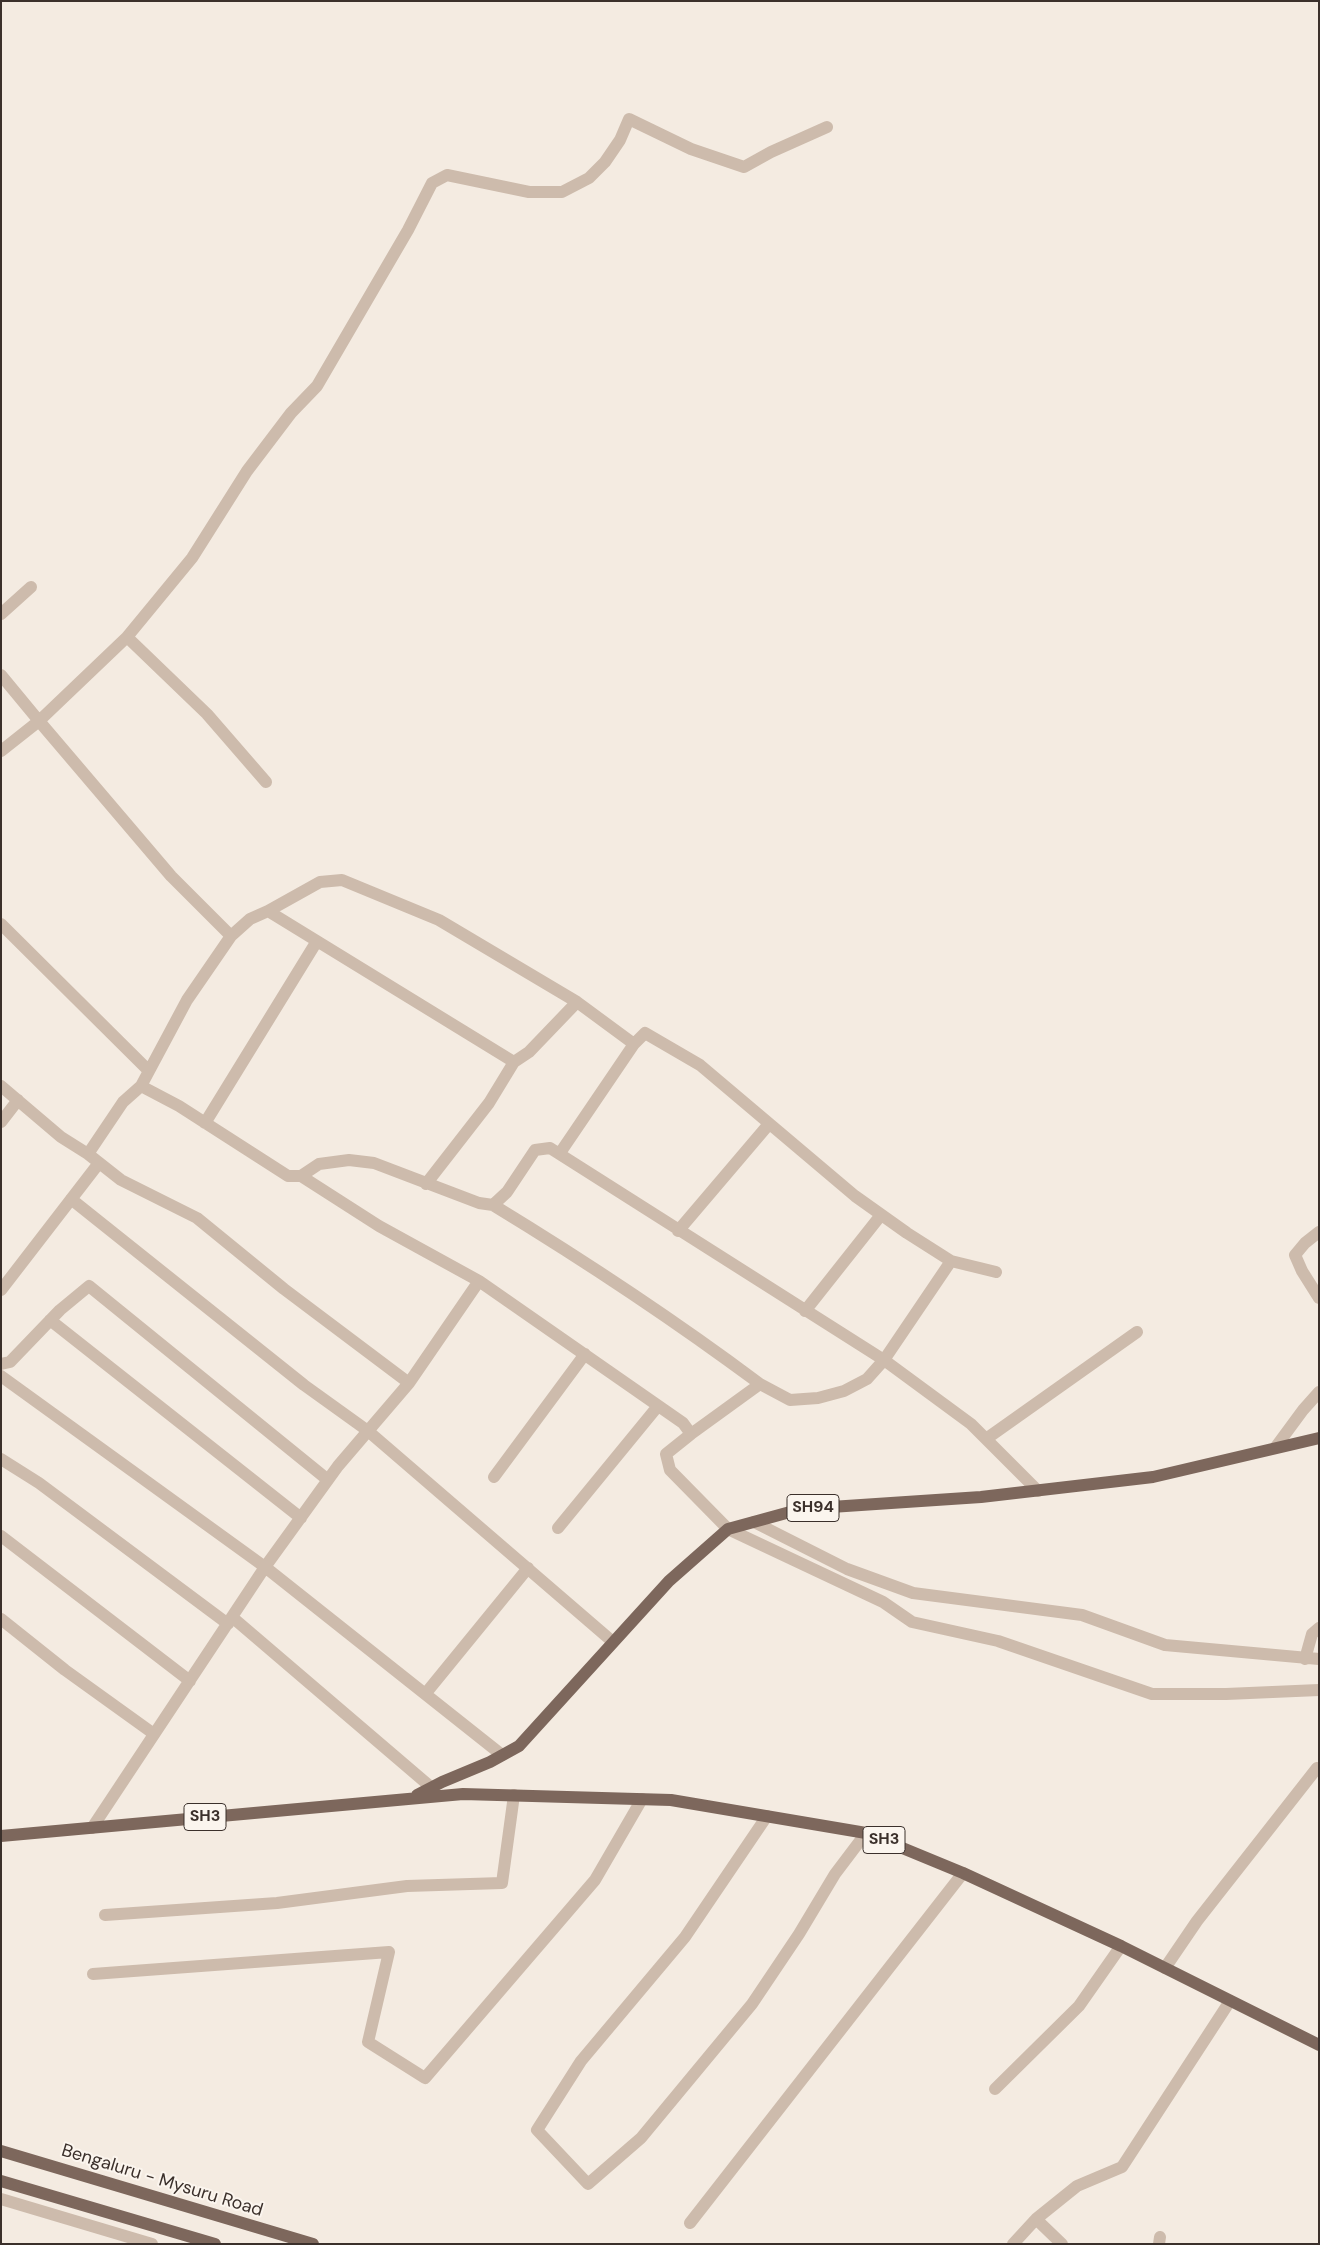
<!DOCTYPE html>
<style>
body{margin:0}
#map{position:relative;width:1320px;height:2245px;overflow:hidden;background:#f4ebe1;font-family:"DM Sans",sans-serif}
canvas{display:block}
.frame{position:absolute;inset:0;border:2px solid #3b302b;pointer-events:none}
</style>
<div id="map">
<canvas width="1320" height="2245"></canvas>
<div class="frame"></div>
</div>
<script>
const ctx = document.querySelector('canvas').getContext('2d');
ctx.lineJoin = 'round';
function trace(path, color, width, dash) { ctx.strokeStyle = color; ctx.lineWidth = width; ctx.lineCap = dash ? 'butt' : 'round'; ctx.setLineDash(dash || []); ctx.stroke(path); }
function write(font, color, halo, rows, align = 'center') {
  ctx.font = font + ' "DM Sans",sans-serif'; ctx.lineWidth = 4; ctx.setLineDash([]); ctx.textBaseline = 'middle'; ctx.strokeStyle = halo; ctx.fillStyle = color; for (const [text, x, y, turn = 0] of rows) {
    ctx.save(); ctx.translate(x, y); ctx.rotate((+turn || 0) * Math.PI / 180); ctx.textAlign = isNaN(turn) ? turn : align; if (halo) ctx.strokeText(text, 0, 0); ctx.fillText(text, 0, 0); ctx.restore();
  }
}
trace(new Path2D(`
 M1,614L31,587
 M127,637L207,714L266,782
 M1,675L39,721L1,751
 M268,911L320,882L342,880L439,920L577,1002L634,1044
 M1,924L149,1071
 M231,936L171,876L39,721L127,637L192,558L247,471L291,413L317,386L408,230L432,183L447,175L529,192H562L589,178L605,162L620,140L629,119L691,149L744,167L771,152L827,127
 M1,1086L61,1137L88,1154L123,1102L141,1086L179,1106L288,1176H301L319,1164L349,1160L374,1163L479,1203L493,1205L507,1192L535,1150L550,1148L884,1360L971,1424L1038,1491
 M141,1086L187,1000L231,936L250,919L268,911L514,1062L529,1052L577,1002
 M1,1122L18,1100
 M205,1123L317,941
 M560,1153L634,1044L645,1033L700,1065L855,1196L907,1233L951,1261L996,1272
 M88,1154L121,1180L197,1218L284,1289L409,1383
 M301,1176L379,1226L479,1281
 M426,1184L489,1103L514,1062
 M71,1199L304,1385L368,1431L613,1642
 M493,1205C585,1261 674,1320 760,1384L691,1434
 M678,1231L769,1124
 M1319,1232L1305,1243L1295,1255L1302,1271L1319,1298
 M1,1290L99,1163
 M805,1311L881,1215
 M50,1320L301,1518
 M1,1364L10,1362L60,1310L89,1286L328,1480
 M1,1376L265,1567L502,1755
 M760,1384L790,1400L818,1398L844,1391L867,1379L884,1360L951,1261
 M986,1439L1137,1332
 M1275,1448L1303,1410L1319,1392
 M1,1459L39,1483L228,1624
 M494,1477L585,1354
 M754,1522L847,1569L913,1593L1082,1615L1165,1645L1319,1659
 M558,1528L658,1406
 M1,1536L190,1681
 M232,1617L432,1788
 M1,1619L65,1670L154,1734
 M1305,1659L1312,1634L1319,1628
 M426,1693L528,1568
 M767,1816L685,1937L581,2061L537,2130L588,2184L641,2138L752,2004L799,1934L835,1874L866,1833
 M92,1828L265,1567L338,1466L409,1383L479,1281L683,1423L691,1434L666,1454L670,1470L728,1529L883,1602L912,1622L998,1641L1152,1694H1226L1319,1690
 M105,1915L277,1903L407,1886L502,1883L514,1795
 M1165,1968L1197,1921L1317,1768
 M93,1974L389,1952L368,2042L425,2078L595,1880L642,1799
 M995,2089L1079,2006L1121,1946
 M1,2199L152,2244
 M1036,2219L1077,2186L1122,2167L1230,2001
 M690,2223L963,1873
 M1013,2244L1036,2219L1062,2244
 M1159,2244L1160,2237`), '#cdbbac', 12);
trace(new Path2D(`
 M417,1795L442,1782L490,1762L519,1746L669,1581L728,1529L801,1509L981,1497L1153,1477L1319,1438
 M1,1836L463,1794L671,1800L866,1833L963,1873L1121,1946L1319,2045
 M1,2151L313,2244
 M1,2181L215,2244`), '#7d675c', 12);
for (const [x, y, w] of [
 [813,1508,52],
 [205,1817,42],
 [884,1840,42]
]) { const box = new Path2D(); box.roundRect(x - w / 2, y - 13.5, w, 27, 4); ctx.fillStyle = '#fbf5ee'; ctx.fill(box); trace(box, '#3b302b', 1); }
write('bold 16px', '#3b302b', null, [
 ["SH94",813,1508],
 ["SH3",205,1817],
 ["SH3",884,1840]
]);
write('18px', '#3b302b', '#fbf5ee', [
 ["Bengaluru - Mysuru Road",162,2181,17]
]);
</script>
